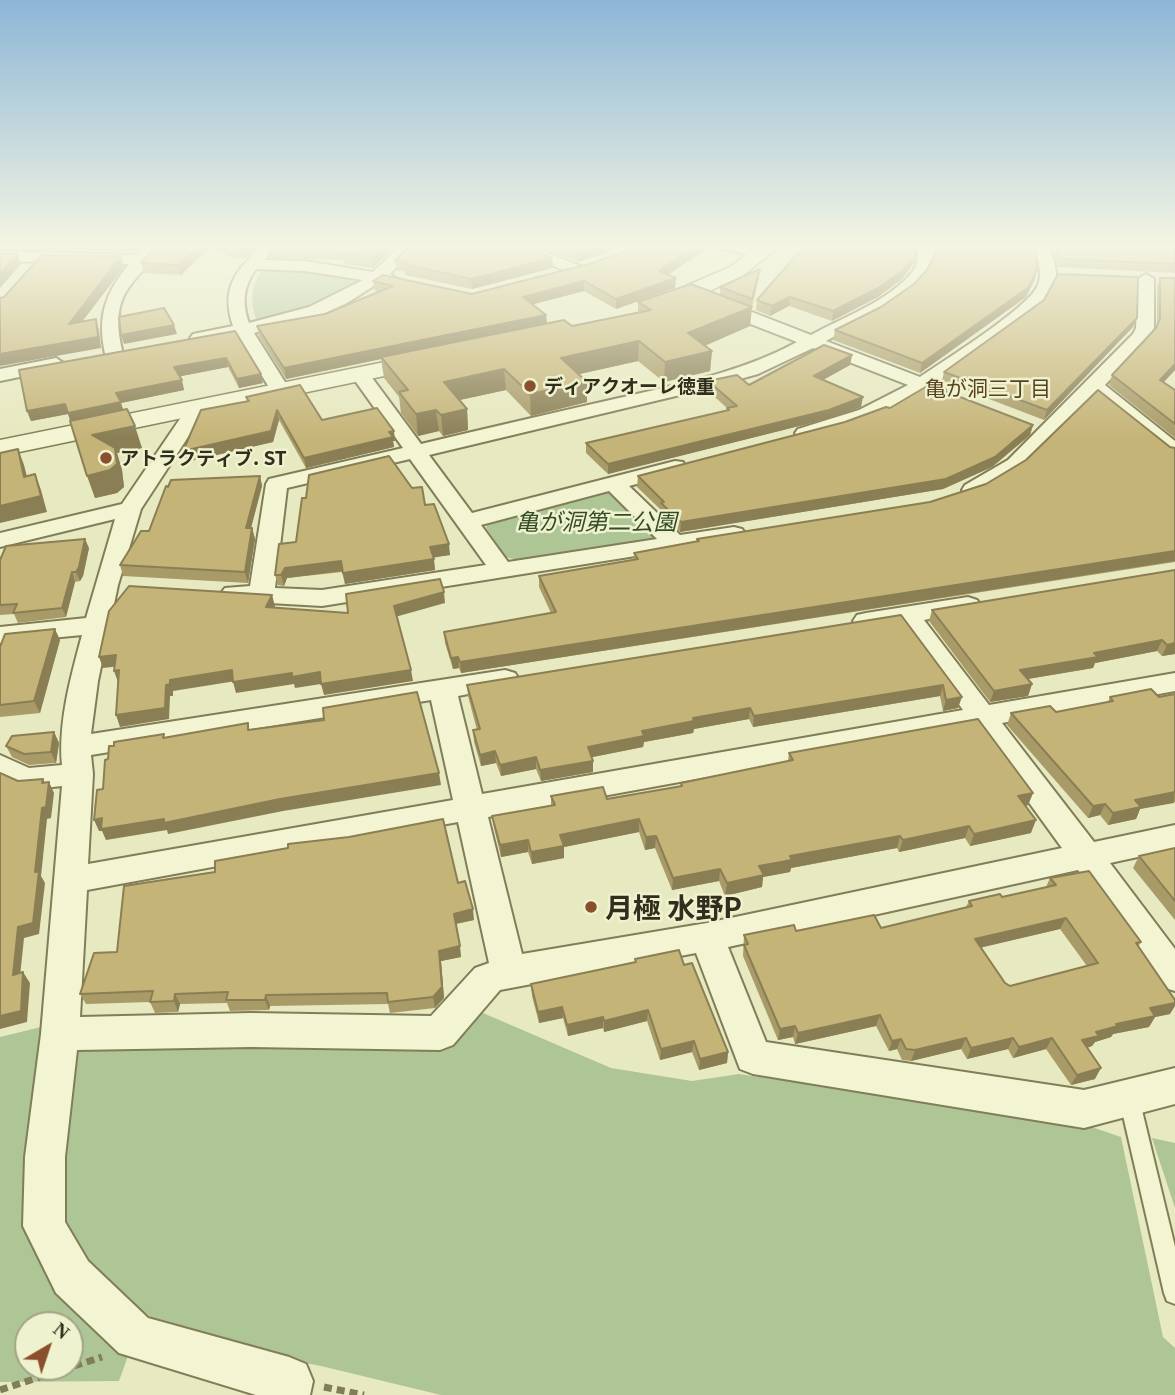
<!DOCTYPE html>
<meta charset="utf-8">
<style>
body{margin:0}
#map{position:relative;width:1175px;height:1395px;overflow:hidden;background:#e7e9c0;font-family:Georgia,serif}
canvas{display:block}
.north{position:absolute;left:14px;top:1311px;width:70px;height:70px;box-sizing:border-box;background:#eff2ce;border:2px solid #a3a487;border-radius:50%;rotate:39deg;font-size:19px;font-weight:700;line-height:28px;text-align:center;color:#312e1d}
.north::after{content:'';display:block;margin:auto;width:24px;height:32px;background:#8b4f2e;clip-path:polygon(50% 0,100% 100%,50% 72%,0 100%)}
</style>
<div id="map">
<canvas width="1175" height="1395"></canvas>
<div class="north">N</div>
</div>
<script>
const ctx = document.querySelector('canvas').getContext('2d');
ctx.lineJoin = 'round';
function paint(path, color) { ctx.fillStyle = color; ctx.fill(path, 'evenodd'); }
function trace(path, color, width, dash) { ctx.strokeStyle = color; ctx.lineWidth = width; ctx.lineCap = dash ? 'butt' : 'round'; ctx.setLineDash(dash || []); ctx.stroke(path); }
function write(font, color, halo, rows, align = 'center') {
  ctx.font = font + ' Georgia,"Noto Sans JP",serif'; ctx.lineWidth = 5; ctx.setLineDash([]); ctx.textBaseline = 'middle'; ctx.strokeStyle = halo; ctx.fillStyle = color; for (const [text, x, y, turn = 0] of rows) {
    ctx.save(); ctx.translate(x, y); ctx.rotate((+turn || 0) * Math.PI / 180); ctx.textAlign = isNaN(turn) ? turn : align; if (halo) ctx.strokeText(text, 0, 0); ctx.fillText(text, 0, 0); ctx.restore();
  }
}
paint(new Path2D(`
 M269,268L304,269L363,277L365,281L312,308L265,322L257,321C249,302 251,286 262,270Z
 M608,490L615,493L655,535L652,540L520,561L506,557L486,528L489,521Z
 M476,1010L611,1068L692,1081L739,1074L1086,1125L1121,1137L1163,1337L1175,1348V1395H441L321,1366L206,1344L168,1328L142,1311L96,1271L66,1234L58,1196L76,1050L233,1042L445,1049Z
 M41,1027L29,1153L128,1356L119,1381L0,1382V1037ZM28,1325H70V1367H28Z
 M1152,1138L1175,1143V1208Z`), '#aec695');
const service = new Path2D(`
 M1129,1089L1136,1091L1139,1098L1175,1247V1304L1167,1301L1164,1293L1119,1098L1122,1091Z`);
const minor = new Path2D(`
 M149,244H166C132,287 108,292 123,354L114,360L105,354C97,317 105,293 129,264L0,261V251L138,255Z
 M262,244H278L264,260L305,261L373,272L402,244H418L390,274L397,279L395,282H380L347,303L321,315L254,333L290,390L280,396L273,394L238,336L199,343L190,338L193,334L233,326C220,287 236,272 262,244ZM256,269L305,271L363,280L309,307L249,323C242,303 243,287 256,269Z
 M522,244H538L535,248L583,267L585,270L583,273H571L521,253L518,250Z
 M710,244H741L767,250L770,253L762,258L713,247Z
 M918,244H934C934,254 934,262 930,271C917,297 853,326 826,341L920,377C945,360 1025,310 1037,287C1044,275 1037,257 1034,244H1050C1052,257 1060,274 1054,287C1041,317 965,363 937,383L945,389L942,393L935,395L924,391C887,416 847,429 805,439L798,437L795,433L798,429L859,410L908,385L813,348L758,374L701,390L429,455L472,513L675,461L683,462L686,467L683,472L629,486L680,535L734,527L742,529L746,534L742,539L322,606L234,601L225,598L221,593L225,588L250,586L266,484L269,479L403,448L351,375L353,371H367L421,444C487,428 553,413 619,398C680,384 742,372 797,342L709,308L707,304L709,300H721L811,335C843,317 890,301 913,271C919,263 918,253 918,244ZM410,459L486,565L322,590L275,588L287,488ZM609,491L657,539L508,562L481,525Z
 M1146,274L1154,279V328L1147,340L1105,385L1175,441V457L1168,455L1094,396C1069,421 1003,504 965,495L962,490L965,485L1008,460L1133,334L1136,328L1138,279Z
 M56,358L65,364L63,368L0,381V369Z
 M197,402L204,404L207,408L141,509L118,585L98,681L91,734L505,670L515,673L519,679L515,685L458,696L482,794L963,710L900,624L866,629L857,627L853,621L857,615L866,613L968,597L977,600L981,605L977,610L924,620L989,705L1175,673V691L1002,723L1094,842L1175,825V849L1110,863L1175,949V991L1162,987L1078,870L728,947L766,1042L1084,1090L1175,1068V1104L1084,1128L753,1074L740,1069L696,953L500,990L453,1045L440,1050L251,1047L77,1050L65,1157V1222L88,1261L148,1318L289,1357L306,1364L313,1381L310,1395H256L119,1353L56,1293L23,1226L25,1157L41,1034L62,786L25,790L0,779V755L29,768L62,765C58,722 71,676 82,635L0,643V627L86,618L115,519L0,547V533L122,504L190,404ZM431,700L453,800L88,864L93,774L91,755ZM975,728L1062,848L707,923L522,954L488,817ZM458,822L489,963L475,968L431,1016L251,1013L80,1017L87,890Z`);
const tertiary = new Path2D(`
 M761,244H782L744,275L665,312H649L646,307L649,302L730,267Z
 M429,353L437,355L441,360L437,365L0,456V440Z`);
trace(service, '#817d59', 4);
trace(minor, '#817d59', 4);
trace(tertiary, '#817d59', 3);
trace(new Path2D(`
 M324,1387L364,1395
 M0,1390L102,1357`), '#817d59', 7, [8, 5]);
paint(service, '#f3f5d2');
paint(minor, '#f3f5d2');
paint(tertiary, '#f3f5d2');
paint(new Path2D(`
 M0,244H146L137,252L0,248Z
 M158,244H258L245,258H234L209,248L181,275L144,273L141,263Z
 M397,244L373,268L345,264L344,260L270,258L268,248Z
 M411,244H520L519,245L552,258L553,268L472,289L405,275L404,271H397L395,261Z
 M539,244H620L610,251L578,262L539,247Z
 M635,244H709V247L668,274L676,278L675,288L616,309L584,291L533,304L546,315L547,323L572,326L638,312V302L720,295V287L759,278L752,307L750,326L705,346L712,351L710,371L664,382L638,361L579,374L587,402L531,416L506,390L459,400L467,409L468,430L443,436L439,431L418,436L401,413L399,397L384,378L381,359L286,379L259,337L257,326L325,314L378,292L375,291L373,281L472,294L596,262L625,251Z
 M936,244H1035L1037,269L1035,279L1026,297L920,373L833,340L835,330L881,307L914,284L927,270L934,256Z
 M1053,244H1175V273L1056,267L1055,247Z
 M914,263L902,279L878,297L832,321L789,306L770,316L756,310L757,300Z
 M1160,278H1175V370L1164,382L1175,390V438L1109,385L1112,375L1156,328L1157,326V287Z
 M1133,327L1044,420L942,381L944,372Z
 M235,331L263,383L239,388L228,367L180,376L184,390L121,403L123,410L142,448L117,453L122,470L124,487L117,493L95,498L68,414L31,421L27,411Z
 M852,355L850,365L823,380L861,407L827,419L608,474L586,453V443L727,410V408L708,391V381L749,385Z
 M246,397L395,441H393L394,447L306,468L279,420L273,442L186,462L183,451L247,402Z
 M890,408L1033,425L1030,435L992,467L943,489L680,532L661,513V510L637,487L638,476L845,422Z
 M1170,447L1175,448V562L461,673L459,668L453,669L445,643L444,632L551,613L539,587V576L634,560V553L696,541L697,539L930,502Z
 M260,476L262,486L251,528H252L255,539L248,583L123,576L120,565L149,531L168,487Z
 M425,505L450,555L433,557L435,570L345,584L342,572L287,578L284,586L278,585L275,575L296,542Z
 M89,548L83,576L80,581L75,582L66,617L18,623L14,614L0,615V560Z
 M1175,570V654L1162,656L1157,651L1095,663L1093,668L1027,679L1032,684L1028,696L990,702L929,621L932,610Z
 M901,615L958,708L943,711L940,696L753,727L749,719L694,729L693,733L644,742L643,747L592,757L593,772L541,781L536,769L501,776L496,763L481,766L474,742L473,730H477L468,696L467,685Z
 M60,640L40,713L0,717V647Z
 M1175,694V802L1140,809L1136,819L1108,825L1100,815L1088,818L1007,725L1011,713L1056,712L1108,702L1110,697H1159Z
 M54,732L59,743L56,763L29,765L12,757L6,746Z
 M789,753L1033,793L1028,805L1026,806L1031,833L970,846L965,838L899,852L897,848L791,868L790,872L763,877L762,887L725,896L719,881L672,890L655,848L645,850L639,832L564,847V858L532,864L528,852L501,857L494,828L492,816L551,805V796L607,799L680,787L681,783L788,761Z
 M1175,848V920L1133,868L1139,856Z
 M1050,878L1141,942L1138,947L1170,1014L1155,1017L1149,1027L1113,1034L1111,1037L1095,1042L1092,1046L1087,1048L1095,1079L1071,1085L1046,1049L1013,1058L1008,1049L967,1059L961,1049L911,1061L902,1060L897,1049L889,1051L876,1026L795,1044L793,1037L778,1040L743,956L744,935L796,931L881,928L966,907L969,901L1002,897L1046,887ZM1060,929L1087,966L1010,986L1005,983L981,947Z
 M458,883L474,920L456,924L461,957L441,961L444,998L435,1008L390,1013L388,1004L270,1006L269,1010L230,1011L227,1003L180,1004L178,1012L155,1013L150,1002L86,1004L80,994L117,952Z
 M635,959L684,965L728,1052L727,1063L699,1070L692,1052L660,1060L647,1021L604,1032L603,1028L568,1036L563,1018L539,1023L532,996L531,984L635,963Z`), '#a99b67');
paint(new Path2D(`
 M135,244H146L137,252Z
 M201,244H209V248L181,275L179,265Z
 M247,244H258L245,258L243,248Z
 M386,244H397L373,268L372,258Z
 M601,244H620L610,251L578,262V252Z
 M699,244H709V247L659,281V271Z
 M18,254L21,264L0,288V274Z
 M916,254L914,263L902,279L878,297L832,321L833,311Z
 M121,256L124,267L72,335L69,324Z
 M552,258L553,268L472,289L471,279Z
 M760,269L752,307L750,326L687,353L688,333L752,307Z
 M1037,269L1035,279L1026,297L920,373L922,363Z
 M676,278L675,288L616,309V299Z
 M584,281V291L523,307V297Z
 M790,297L789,306L770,316L772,306Z
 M546,315L547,326L381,357V359L286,379L284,368Z
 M1137,318L1133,327L1044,420L1047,410Z
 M96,319L99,330L101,348L0,366V354Z
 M174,325L177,334L124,344L121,335Z
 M639,341L638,361L562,378L561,358Z
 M712,351L710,371L664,382L665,362Z
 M852,355L850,365L812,386L814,376Z
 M226,358L228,367L177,377L174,367Z
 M1175,364V370L1157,389L1160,380Z
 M504,369L506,390L446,403L444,382Z
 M261,374L263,383L239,388L237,379Z
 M182,380L184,390L121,403L124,412L71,423L68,414L31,421L27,411Z
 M587,382V402L531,416L530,394Z
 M863,397L861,407L827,419L608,474V464Z
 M467,409L468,430L443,436L441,415Z
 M277,410L279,420L273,442L186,462L183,451Z
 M436,410L439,431L418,436L416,414Z
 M1033,425L1030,435L992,467L943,489L680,532L681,522Z
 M135,426L142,448L117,453L122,470L124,487L117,493L95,498L87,476L92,435Z
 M394,431L395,441H393L394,447L306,468L304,458Z
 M18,449L24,465L31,492L24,477Z
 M35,474L41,490L47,512L0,523V506Z
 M260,476L262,486L248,539L246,528Z
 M252,528L255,539L248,583L245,572Z
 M85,539L89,548L83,576L80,581L76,572Z
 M449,544L450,555L431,558L430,547Z
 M1175,551V561L461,673L460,662Z
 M434,559L435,570L345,584L343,573Z
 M341,561L343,571L287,578L284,586L281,575L285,568Z
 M72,572L75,582L66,617L62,608Z
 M444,592L445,603L395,617L394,606Z
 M272,595L275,606L269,618L266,607Z
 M55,629L60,640L40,713L34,701Z
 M1162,640L1157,651L1095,663L1093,668L1016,681L1020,670L1094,653Z
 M1175,643V654L1162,656L1167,645Z
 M116,655L120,666L103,668L99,657Z
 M458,657L459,668L453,669L451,658Z
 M119,670L118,682L114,671Z
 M232,670L236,681L173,691V696H170L169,719L120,727L116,715L166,685L170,680Z
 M411,670L413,681L324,695L321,684L295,688L294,684L236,693L233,682L292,673Z
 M1032,684L1028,696L990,702L994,691Z
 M943,685L940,696L753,727L754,716Z
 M962,697L958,708L943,711L946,700Z
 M750,708L749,719L694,729L693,733L644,742L643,747L588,758V747L642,731L693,718Z
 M54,732L59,743L56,763L51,752Z
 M495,751L496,763L481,766L480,755Z
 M536,757V769L501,776L500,765Z
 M593,761V772L541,781L540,770Z
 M439,773L441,785L283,811L168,834L167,830L106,840L102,831H99L94,820L280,799Z
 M43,779L48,788L49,782L54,793L51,818L47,819L41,876L45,883L39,934L24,938L19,986L13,975L18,927L35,872Z
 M1175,785L1174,803L1140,809L1136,819L1108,825L1113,813L1135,800Z
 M1033,793L1028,805L1014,808L1018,796Z
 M1105,804L1100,815L1088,818L1093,806Z
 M639,819V832L564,847V858L532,864L531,852L560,835Z
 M1036,820L1031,833L970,846L974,834Z
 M969,826L965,838L899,852L903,840Z
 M656,836L655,848L645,850L646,837Z
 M900,836L897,848L791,868L790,872L763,877L762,887L725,896L727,883L759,866L790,856Z
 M528,840V852L501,857L500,845Z
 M720,869L719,881L672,890L673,878Z
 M473,909L474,920L455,924L454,914Z
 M1066,918L1060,929L971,950L975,939Z
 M460,946L461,957L441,961L444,998L435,1008L433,997L439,951Z
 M23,972L30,983L27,1022L0,1029V1016Z
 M175,994L180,1004L178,1012L174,1001Z
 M266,995L270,1006L269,1010L265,1000Z
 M1175,1003V1006L1170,1014L1155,1017L1149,1027L1113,1034L1111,1037L1095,1042L1092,1046L1076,1051L1082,1040L1096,1032L1150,1008Z
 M562,1007L563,1018L539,1023L538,1012Z
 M648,1010L647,1021L604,1032V1021Z
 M880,1015L876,1026L795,1044L798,1033Z
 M603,1017V1028L568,1036L567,1025Z
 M795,1026L793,1037L778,1040L780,1029Z
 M966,1038L961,1049L911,1061L915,1050Z
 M1013,1038L1008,1049L967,1059L971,1048Z
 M1052,1038L1046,1049L1013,1058L1019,1047Z
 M901,1039L897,1049L889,1051L892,1041Z
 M694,1041L692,1052L660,1060L661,1049Z
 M728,1052L727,1063L699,1070L700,1059Z
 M1101,1068L1095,1079L1071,1085L1077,1075Z`), '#8a7e54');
const building = new Path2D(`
 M158,244H201L179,265L141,263Z
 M222,244H247L243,248H231Z
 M271,244H386L372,258L343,254L346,251L268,248Z
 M411,244H518L552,258L471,279L404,264L409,262L395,261Z
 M557,244H601L578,252Z
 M635,244H699L659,271L676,278L616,299L584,281L523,297L546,315L284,368L257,326L325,314L393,286L373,281L383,275L472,294L596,262L625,251Z
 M806,244H917L916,254L903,270L880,287L833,311L790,297L772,306L757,300Z
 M937,244H1035L1037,269L1029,287L922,363L835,330L881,307L914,284L927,270L935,254Z
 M1058,244H1175V264L1059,259Z
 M0,253L18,254L0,274Z
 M42,255L121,256L69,324L96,319L98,337L0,354V298L4,297Z
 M760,269L752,299L720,287Z
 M1058,274L1138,277L1137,318L1047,410L944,372L1044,300Z
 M1160,278H1175V364L1160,380L1175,390V424L1112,375L1156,328L1160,319Z
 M691,284L752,307L688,333L712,351L665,362L639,341L561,358L587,382L530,394L504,369L444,382L467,409L441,415L436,410L416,414L399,392L408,390L381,357L564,320L572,326L651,310L638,302Z
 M164,308L174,325L121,335L119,317Z
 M235,331L261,374L237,379L226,358L174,367L182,380L116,393L121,402L68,413L65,404L27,411L19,370Z
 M824,345L852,355L814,376L863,397L829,410L608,464L586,443L729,410L727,408L737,406L708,381L737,375L749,385Z
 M300,385L322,420L377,408L394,431L389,432L393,437L304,458L277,410L271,431L183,451L201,410L249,401L246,397Z
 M929,385L1033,425L995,457L946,479L681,522L661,503L664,502L638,476L845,422L886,407L890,408Z
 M1098,390L1170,447L1175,448V551L460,662L458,657L451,658L444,632L556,612L539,576L638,559L634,553L699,541L697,539L930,502L986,484L1026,460Z
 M127,409L135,426L92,435L115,448L117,464L110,470L87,476L70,421Z
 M18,449L24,477L35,474L41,496L0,506V453Z
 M389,456L412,488L422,487L425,505L434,504L449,544L430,547L434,559L343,573L341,561L285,568L281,575H275L279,544L296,542L302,498H306L309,475Z
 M260,476L246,528H252L245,572L120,565L141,531H149L166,486L168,487L171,480Z
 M85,539L79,567L76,572H72L62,608L13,613L17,604L0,605V560L6,546Z
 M1175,570V643L1167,645L1162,640L1094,653L1098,657L1020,670L1032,684L994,691L932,610Z
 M440,579L444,592L394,606L411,670L321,684L320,672L292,677V673L233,682L232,670L170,680V684L166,685L165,708L116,715L119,670L114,671L116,655L99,657L109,611L129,586L272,595L266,607L348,613L346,594Z
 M901,615L962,697L946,700L943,685L754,716L750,708L693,718L694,721L642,731L644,736L588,747L593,761L540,770L536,757L500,765L495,751L480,755L473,730L480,729L467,685Z
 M55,629L34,701L0,705V647L5,634Z
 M1151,689L1159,697L1175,694V792L1135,800L1141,807L1113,813L1105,804L1093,806L1011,713L1050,706L1056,712L1113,701L1110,697Z
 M417,692L439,773L280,799L164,823V819L101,829L102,818L94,820L97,790L103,789L105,760L108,759L109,746H114V742L164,734L163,738L248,723V730L324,720L323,708Z
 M978,719L1033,793L1018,796L1036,820L974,834L969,826L903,840L900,836L790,856L792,860L759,866L764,875L727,883L720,869L673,878L656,836L646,837L639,819L560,835L564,846L531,852L528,840L500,845L492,816L555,805L551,796L603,787L607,799L682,786L681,783L793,760L789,753Z
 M54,732L51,752L24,754L6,746L12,736Z
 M0,773L18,781L43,779L42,783L49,782L46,807L42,808L35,872L39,871L33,923L18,927L13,975L23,972L21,1011L0,1016Z
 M443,819L458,883L465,881L473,909L454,914L460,946L439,951L442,987L433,997L388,1002L387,993L266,995L265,1000H226L228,992L175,994L174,1001L150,1002L153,991L80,994L94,953L117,952L124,886L215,872V861L288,848V844L349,837Z
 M1175,848V901L1139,856Z
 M1089,871L1141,942L1136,943L1175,1000V1003L1150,1008L1155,1016L1116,1024L1118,1026L1096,1032L1099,1036L1082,1040L1101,1068L1077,1075L1052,1038L1019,1047L1013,1038L971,1048L966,1038L915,1050L906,1049L901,1039L892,1041L880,1015L798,1033L795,1026L780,1029L744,945L748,944L744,935L794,925L796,931L874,915L881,928L972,906L969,901L1000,894L1002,897L1056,885L1050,878ZM1066,918L1098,963L1010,986L1005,983L975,939Z
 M679,950L684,965L692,963L728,1052L700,1059L694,1041L661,1049L648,1010L604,1021L603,1017L567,1025L562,1007L538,1012L531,984L636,962L635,959Z`);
paint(building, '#c5b478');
trace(building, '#8a7e54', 2);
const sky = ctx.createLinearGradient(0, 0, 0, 439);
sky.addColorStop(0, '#8cb6d6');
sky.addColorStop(0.56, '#f4f5e3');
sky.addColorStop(1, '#f4f5e300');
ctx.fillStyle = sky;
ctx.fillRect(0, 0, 1175, 439);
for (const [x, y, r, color] of [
 [530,386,7,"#8b4f2e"],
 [106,458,7,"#8b4f2e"],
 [591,907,7,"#8b4f2e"]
]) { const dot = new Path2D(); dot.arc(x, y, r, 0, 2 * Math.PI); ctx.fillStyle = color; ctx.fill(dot); trace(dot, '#eff2ce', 2.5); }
write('bold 19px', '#312e1d', '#eff2ce', [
 ["ディアクオーレ徳重",544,386],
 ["アトラクティブ. ST",120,458]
], 'left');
write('21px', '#5a4120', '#eff2ce', [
 ["亀が洞三丁目",988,388]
]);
write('italic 23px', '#344c25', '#eff2ce', [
 ["亀が洞第二公園",596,521]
]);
write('bold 28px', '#312e1d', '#eff2ce', [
 ["月極 水野P",605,907]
], 'left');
</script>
